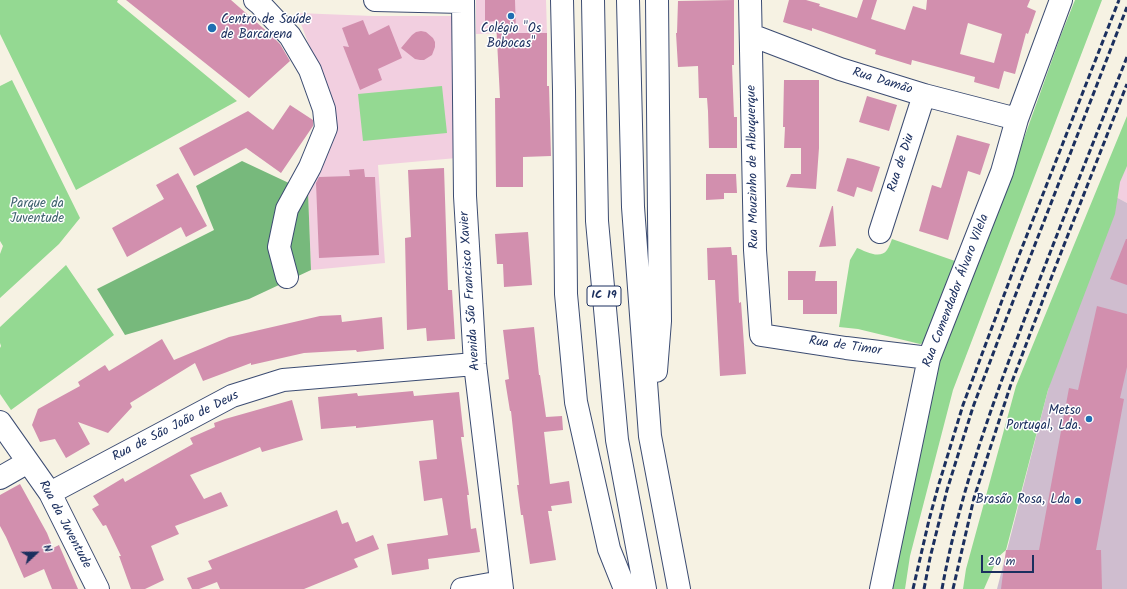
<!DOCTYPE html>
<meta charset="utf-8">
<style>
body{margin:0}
#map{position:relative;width:1127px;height:589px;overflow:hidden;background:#f6f2e3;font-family:Kalam,sans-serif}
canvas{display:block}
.north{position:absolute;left:16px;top:533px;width:40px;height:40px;-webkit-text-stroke:3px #fff;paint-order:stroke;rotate:68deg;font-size:11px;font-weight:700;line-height:16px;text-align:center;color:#1b2f5e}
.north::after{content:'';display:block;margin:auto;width:14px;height:18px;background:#1b2f5e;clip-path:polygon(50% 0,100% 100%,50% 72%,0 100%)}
.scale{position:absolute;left:981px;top:555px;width:53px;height:18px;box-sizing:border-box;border:2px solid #1b2f5e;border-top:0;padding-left:5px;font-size:12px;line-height:14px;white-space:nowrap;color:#1b2f5e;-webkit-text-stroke:3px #fff;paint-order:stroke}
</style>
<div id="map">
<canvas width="1127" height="589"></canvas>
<div class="north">N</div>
<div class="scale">20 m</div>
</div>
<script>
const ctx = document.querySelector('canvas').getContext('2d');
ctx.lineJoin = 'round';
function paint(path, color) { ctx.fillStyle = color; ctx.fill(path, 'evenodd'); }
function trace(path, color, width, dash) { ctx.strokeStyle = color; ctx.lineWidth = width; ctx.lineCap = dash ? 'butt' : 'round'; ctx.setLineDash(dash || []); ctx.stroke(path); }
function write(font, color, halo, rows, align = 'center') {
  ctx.font = font + ' Kalam,sans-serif'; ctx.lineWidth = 3; ctx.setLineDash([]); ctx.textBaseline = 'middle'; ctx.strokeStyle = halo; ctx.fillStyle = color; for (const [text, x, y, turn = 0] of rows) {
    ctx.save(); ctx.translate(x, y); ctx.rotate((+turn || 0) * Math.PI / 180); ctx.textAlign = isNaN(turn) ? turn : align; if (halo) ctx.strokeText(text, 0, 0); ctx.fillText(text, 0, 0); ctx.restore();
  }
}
paint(new Path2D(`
 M476,0H546L547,33H517L476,34Z
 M297,13L373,16H455L457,158L378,165L385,263L311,270L308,192L314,182L336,118Z
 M1127,138V203L1105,191Z`), '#f2cfe0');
paint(new Path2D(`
 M1105,191L1127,203V589H997L1048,390Z`), '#cfbdcf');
paint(new Path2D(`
 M0,0H118L117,2L237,101L76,190L0,34Z
 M1075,0H1102L953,390L910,556L905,589H889L938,363L1018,155L1061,35Z
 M12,80L80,218L59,244L0,298V254L3,246L0,241V86Z
 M442,86L447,133L363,141L358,94Z
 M1127,116V166L1120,182L1115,214L1048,390L1006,550L998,557L984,589H963L966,569L1016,386Z
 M892,239L955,261L926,340L924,343L920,344L858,329L839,327L850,260L857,248C865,251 880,260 887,250C889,247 891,242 892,239Z
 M66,265L114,335L11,410L0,394V348L1,346L0,343V327Z`), '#94d992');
paint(new Path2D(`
 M242,161L308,192L311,270L249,299L125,335L97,289L214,230L196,186Z`), '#77b97c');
paint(new Path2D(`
 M126,0H231L271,35L280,44L290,61L249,98Z
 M485,0H515L516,33H547V86H549L551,156L523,157V187H496L495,98H500L496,21L485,22Z
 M734,0V65H732L734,117H737V148H709L708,111L707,98H699L698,66L678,67L676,33H677L678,1Z
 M789,0H806L820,4L819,6L857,18L863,0H877L871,19L905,30L913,6L926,10L927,0H1030L1027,7L1036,11L1028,34L1026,33L1015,74L1004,71L999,89L974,82L975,77L912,60L911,65L875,54L876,50L812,28V31L783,22ZM968,23L1002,34L994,63L960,54Z
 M363,20L369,35L389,25L402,58L378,69L382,80L360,90L343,46L349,47L342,28Z
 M421,31L426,32L433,38L435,42V47L432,55L424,60H420L415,59L401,48L412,35L416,32Z
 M784,80H819V148L816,189L786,187L791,174H801V148H784L785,127H783Z
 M867,96L897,105L889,131L859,122Z
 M290,105L313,120V126L281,173L246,148L194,176L179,148L248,111L273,130Z
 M957,135L990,144L980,175L968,171L948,240L919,231L932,185L941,188Z
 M847,158L853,159L880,167L872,192L857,187L854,197L837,191Z
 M444,168L448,290H452L455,339L427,341L426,328L407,330L405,238L411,237L408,170Z
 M364,169L365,177H375L379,255L319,258L316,183L319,177L350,176L349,170Z
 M178,173L207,226L186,237L181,227L127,257L112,228L164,199L156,185Z
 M706,174H736L737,193H724V199L706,200Z
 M832,206H833L836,246L819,247Z
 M528,232L532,285L504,287L503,264H497L495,234Z
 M1126,239H1127V285L1110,279Z
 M731,247L732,255H737L739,303L741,302L746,374L720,376L715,280H708L707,248Z
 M788,271H816L815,281H837V314H803V300H788Z
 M1097,306L1127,314V367L1120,398L1124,399L1096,550H1101L1102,589H1001L1006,550H1039L1069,388L1078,390Z
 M341,315L342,322L382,317L384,349L357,352L356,350L304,353L251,365V363L203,381L195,363L130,403L132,407L108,433L78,422L90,444L66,458L55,439L40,442L32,425L38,409L80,386L78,382L105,365L109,371L162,339L174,360L229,337L320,316Z
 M534,327L539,375H540L546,417L562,416L563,430L544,432L550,484L569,481L572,503L551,506L552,511H548L556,560L530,564L523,515H521L517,485H519L511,411H510L505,380L509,379L503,330Z
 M413,391L414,396L459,392L464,437H461L469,495H467L471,529L476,528L480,552L428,559L429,569L392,575L387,544L448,535L442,498L424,501L419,461L437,459L433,420L356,428V426L321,429L318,397L357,393L358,396Z
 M292,400L303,440L262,452L260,447L190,475L204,499L221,492L228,506L175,526L179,534L151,546L164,580L145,589H131L119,556H121L106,525L103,526L92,509L99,505L93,496L123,478L125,482L193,444L190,438L215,427L214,423L225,419Z
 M20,484L47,533L53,548L59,545L78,589H52L44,569L24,578L6,537L0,526V495Z
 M337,510L342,524L348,522L356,542L373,535L379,549L354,559L358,567L304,589H220L217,582L199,589H192L187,578L212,569L208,561Z`), '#d28fae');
const minor = new Path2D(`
 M255,0L260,4L290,36L310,70L324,109L326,128L310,167L287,209L279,247L287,277
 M375,0L463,2
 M463,0L465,196L475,364L502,589
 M750,0L755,250L761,335L846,348L929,358
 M751,35L840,69L924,95L1017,119
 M880,232L924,95
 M0,422L50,493L98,589
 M0,478L28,462
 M50,493L232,396L283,380L475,364
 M462,589L501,582
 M881,589L929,358L1002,172L1017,119L1061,0`);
const highway = new Path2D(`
 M562,0L564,90L566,294L576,402L609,549L625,589
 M593,0L597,221L617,440L645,589
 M628,0L633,207L650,436L679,589
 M656,371L660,321L657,0`);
trace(minor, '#3c4c72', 24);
trace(highway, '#3c4c72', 24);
trace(minor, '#fff', 22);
trace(highway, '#fff', 22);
trace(new Path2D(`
 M913,589L929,520L938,487L963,405L1016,263L1119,0
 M924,589L930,558L947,490L973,407L1005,322L1127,7
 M942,589C959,495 992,405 1026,315C1059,229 1093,143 1127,57
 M953,589L974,498L1010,387L1055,268L1127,84`), '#1b2f5e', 3, [6, 3]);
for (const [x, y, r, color] of [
 [511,16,4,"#1f6fb2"],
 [212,28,5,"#1f6fb2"],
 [1089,419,4,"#1f6fb2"],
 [1078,501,4,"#1f6fb2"]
]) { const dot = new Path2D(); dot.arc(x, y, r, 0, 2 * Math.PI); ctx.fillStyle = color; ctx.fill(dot); trace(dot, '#fff', 1.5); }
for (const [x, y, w] of [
 [604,296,34]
]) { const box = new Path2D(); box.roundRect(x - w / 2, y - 10, w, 20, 3); ctx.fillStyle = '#fff'; ctx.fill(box); trace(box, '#1b2f5e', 1); }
write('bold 12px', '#1b2f5e', null, [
 ["IC 19",604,296]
]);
write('13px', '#1b2f5e', '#fff', [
 ["Centro de Saúde",221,21,"left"],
 ["de Barcarena",221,36,"left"],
 ["Colégio \"Os",511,30,"center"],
 ["Bobocas\"",511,45,"center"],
 ["Metso",1081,412],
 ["Portugal, Lda.",1081,427],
 ["Brasão Rosa, Lda",1070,501]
], 'right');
write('13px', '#1b2f5e', '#fff', [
 ["Rua Damão",882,82,17],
 ["Rua de Diu",902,163,-72],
 ["Rua Mouzinho de Albuquerque",754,167,-91],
 ["Avenida São Francisco Xavier",471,291,-94],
 ["Rua Comendador Álvaro Vilela",957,291,-69],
 ["Rua de Timor",845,347,8],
 ["Rua de São João de Deus",176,427,-27],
 ["Rua da Juventude",64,525,62]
]);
write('13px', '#3f626e', '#fff', [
 ["Parque da",37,205],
 ["Juventude",37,220]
]);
</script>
